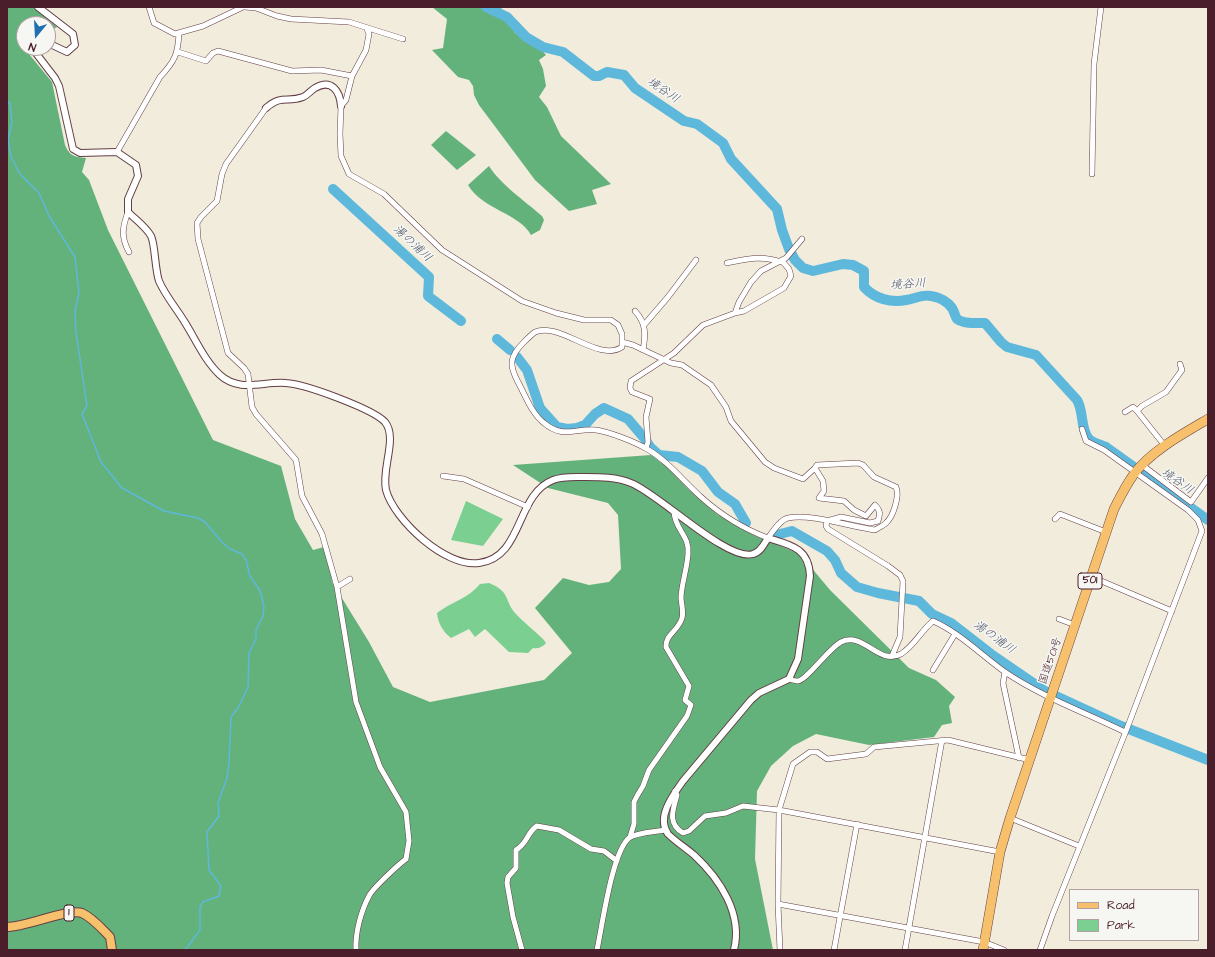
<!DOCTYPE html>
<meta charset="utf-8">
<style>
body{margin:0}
#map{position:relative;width:1215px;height:957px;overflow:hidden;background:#f1ecdb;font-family:"Architects Daughter",sans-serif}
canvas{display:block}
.frame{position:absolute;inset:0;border:8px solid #4a1f2b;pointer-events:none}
.legend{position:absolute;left:1069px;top:889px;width:130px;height:52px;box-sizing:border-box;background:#f6f6f2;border:1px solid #b1a0a2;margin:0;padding:5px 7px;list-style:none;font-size:12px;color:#4a1f2b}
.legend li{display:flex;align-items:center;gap:8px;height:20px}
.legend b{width:20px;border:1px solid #b1a0a2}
.north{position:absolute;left:16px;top:16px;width:40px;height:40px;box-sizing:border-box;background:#f6f6f2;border:1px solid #b1a0a2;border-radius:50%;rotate:198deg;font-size:11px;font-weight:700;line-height:16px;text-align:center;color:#4a1f2b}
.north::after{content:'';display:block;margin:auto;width:14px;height:18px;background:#1f6fb2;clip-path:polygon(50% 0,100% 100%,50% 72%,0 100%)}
</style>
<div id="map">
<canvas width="1215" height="957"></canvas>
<div class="frame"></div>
<ul class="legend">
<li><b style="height:5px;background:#f7c06c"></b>Road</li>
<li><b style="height:11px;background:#7bcf91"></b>Park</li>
</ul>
<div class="north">N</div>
</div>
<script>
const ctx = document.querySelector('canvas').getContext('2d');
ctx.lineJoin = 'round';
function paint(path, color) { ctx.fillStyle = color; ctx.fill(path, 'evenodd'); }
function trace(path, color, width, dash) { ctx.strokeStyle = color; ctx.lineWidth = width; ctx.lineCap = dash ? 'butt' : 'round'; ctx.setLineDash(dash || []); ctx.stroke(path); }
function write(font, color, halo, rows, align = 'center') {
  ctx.font = font + ' "Architects Daughter","Klee One",sans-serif'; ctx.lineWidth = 3; ctx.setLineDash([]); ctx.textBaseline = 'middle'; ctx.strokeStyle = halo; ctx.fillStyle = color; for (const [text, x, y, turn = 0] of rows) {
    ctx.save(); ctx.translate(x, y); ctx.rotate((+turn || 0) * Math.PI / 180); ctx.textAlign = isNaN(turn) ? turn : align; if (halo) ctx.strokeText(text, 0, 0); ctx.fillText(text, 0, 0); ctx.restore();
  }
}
paint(new Path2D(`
 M466,501L503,519L483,546L451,540Z
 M489,583C511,592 504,600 515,613C523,622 534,630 543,639L546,643C543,647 538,649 533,648L528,653L509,652L485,629L475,637L469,629L451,638C443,632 438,623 437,613C451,602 469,598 480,584Z`), '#7bcf91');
paint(new Path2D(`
 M7,7H33L57,27L48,32V24H24V48L52,82L65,145C70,156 74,157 86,158L82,172L89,180L108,230L213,440L281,466L295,519L313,550L324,547L331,569L332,582L369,642L393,687L430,702L544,680L572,653L535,608L563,578L589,585L609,582L621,569L618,515L608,503L548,488L513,465L651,455L667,467L688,489L717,514L753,535L800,554L830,590L909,668L936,680L955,697L949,706L952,723L942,725L934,737L869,745L816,734L793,746L771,766L757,791L755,859L773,950H7Z
 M432,7H501L502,12L515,33L538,46L546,55L539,60L543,69L546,86L539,97L547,107L561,136L611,184L592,190L597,204L569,211L535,180L479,105L474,95L473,86L469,80L458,77L432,50L443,48L447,19Z
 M446,131L476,155L457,170L431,145Z
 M489,166C500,184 525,201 542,216L544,220L540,230L531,235C519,213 483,210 468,185Z`), '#64b27b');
trace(new Path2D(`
 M7,100L10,104L12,123L8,139L11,157L20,174L39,193L49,216L75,257L79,294L75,311L76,332L87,406L82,414L101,462L122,488L164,511L198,518L205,522L221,541L230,549L242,554L246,560L250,576L260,591L262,598L264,607L263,616L256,630V639L249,653L248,687L238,708L231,717L229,763L227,778L218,803L219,816L207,832L209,870L221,886L219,896L203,902L200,907V930L185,950`), '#5db8db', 1.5);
trace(new Path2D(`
 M486,7L507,17L526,37L543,47L563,52L594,76H599L607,72L624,75L635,88L684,121L697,124L723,143L731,159L777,209L782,230L789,249L795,260L803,268L813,271L843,264L853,265L864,271V287C875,299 891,303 906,300C914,299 922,294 931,296C938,297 947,301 952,308C954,311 955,316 957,319C963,324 977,323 985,323L1001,342L1007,347L1036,355L1077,400C1084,411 1080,429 1089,439C1093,443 1101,445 1106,447L1208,520
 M333,189L429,277L428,296L461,321
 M497,339L510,350
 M517,357L527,370L540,408L557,427L567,429L577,428L585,425L595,414L604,408L628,419L645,439L650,447L659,455L678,457L702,471L718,492L735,504L746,523
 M776,535L792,531L827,551L835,560L841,573L857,587L878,593L919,601L932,614L951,623L991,654L1045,691L1121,726L1208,760`), '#5db8db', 10);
const minor = new Path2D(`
 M149,7L154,23L175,34L203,26L243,7
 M245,7L256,8L277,16L291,19L349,22L403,39
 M367,29L369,34L366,50L352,76L346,100L341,106L340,134L341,156L349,174L384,194L442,250L522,301L556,313L584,320H611L618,325L622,334V347C599,363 559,321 535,332C531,335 527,339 524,342C509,357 509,365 518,382C525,395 532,414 544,423C563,439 575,428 596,430C610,432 635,442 647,449C668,461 683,481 701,497C721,515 744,529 768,538C773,531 780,520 788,518C810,513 851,527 875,530C878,528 883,526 886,523C893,517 900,496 896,487L874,477L863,465L858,463L817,465L815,468
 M178,52L206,61L213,53L218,51L292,71L321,70L352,76
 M266,108L226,164L222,174L217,201L201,217L197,223L198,239L228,353L244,368L248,374L252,407L256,414L296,460L302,496L322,534L337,587L350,579
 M117,152L160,77C175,61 178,54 179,33
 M1092,174L1094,64L1101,7
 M128,212C122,228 121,237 129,252
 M727,263C746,259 762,255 781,262
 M635,311C646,323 646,334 643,350
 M735,313L744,311L784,288L791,276L789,269L782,261
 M644,325L668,297L696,260
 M622,342L633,345L671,363L682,365L711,385L726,407L731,421L765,462L774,468L803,479L815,468L823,481L824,491L819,498L844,501L854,510L866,516L875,505C881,511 880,514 878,521L870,523L841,517L827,521L826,526L828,529L888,566L900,575L903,581L900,637L892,656
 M1125,412L1133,407L1137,411
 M1165,446L1137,411L1142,406L1166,392L1182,370L1180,364
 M646,448L648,442L646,417L650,399L632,392L630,388L631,381L674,353L703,325L735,313L739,302L751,282L761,271L786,258L802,239
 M1142,465L1191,502L1208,478
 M443,476L464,479L528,507
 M1055,519L1060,514L1106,532
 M1092,577L1172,611
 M337,587L356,702L380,767L406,812L409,841L406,859C398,865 373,888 369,896C361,911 355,933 356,950
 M1059,619L1075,625
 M933,670L955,634
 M1005,672L1003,683L1019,758
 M789,679C792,680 796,681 798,681C807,680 829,648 841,642C864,631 878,666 901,654C914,646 921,631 933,621C960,633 981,655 1005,672C1042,697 1084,712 1125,732
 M675,791L677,795C673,810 667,823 683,833L689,831L705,816L726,813L743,806L779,810L1000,852
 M1010,818L1079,846
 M630,837L634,824V802L637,796L643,786L649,770L687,716L691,705L685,700L689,686L666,647C665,635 679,630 682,618C684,612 681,603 681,597C682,582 687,569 688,554C690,536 675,530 674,512
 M778,904L984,942L1004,950
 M522,950L513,917L507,883L508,877L516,868V850C528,843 527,832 537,826L559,830L591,849L604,851L617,861
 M597,950C602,927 612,852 629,838C637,832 655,832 665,830
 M780,950L778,904L779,810L793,764L810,752H817L827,759L866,754L874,747L948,740L1030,760
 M834,950L857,824
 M905,950L942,740
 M1040,950L1052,916L1126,731L1202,531L1198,520L1188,510L1104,450L1086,441L1082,429`);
const tertiary = new Path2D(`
 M38,7L73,34L75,45L67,52L48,43
 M32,48L55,78L59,86L73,149L80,153L117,152L136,165L138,176L128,199V212C135,219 146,227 151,236C155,243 155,270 159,281C165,295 176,308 184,321C195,338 204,360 220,375C240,393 263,381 286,383C305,384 373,409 385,422C398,438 381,469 386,490C394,520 446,568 479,563C524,557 515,495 553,480C563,476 574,477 585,477C601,477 616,477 631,483C658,493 727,562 753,554C761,552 764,544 768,538C791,545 809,548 810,576L798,659L789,679L759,693L751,700L683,781C673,795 656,817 668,834C676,842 686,848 694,855C720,879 743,914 734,950
 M266,108C282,94 287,103 303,97C308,95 311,90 315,88C332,78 340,92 341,106`);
const primary = new Path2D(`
 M7,927C26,927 69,908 82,913C93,918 102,929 110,937L112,950`);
const trunk = new Path2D(`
 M983,950L1000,852L1010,818L1114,509C1120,497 1126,485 1134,474C1151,451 1184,433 1208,419`);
trace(minor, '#633e45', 6);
trace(tertiary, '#633e45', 8);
trace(primary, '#633e45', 10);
trace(trunk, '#633e45', 10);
trace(minor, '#fff', 5);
trace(tertiary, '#fff', 6);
trace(primary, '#f7c06c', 8);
trace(trunk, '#f7c06c', 9);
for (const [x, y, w] of [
 [1090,581,24],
 [69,913,10]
]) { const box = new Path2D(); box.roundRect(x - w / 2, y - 8, w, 16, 3); ctx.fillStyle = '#f6f6f2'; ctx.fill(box); trace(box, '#4a1f2b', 1); }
write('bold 10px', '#4a1f2b', null, [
 ["501",1090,581],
 ["1",69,913]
]);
write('11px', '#4a1f2b', '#f6f6f2', [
 ["国道501号",1051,661,-71]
]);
write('italic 12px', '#515569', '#f6f6f2', [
 ["境谷川",663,91,34],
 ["湯の浦川",412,244,43],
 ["境谷川",908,285,-4],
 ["境谷川",1177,482,35],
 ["湯の浦川",994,638,36]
]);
</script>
